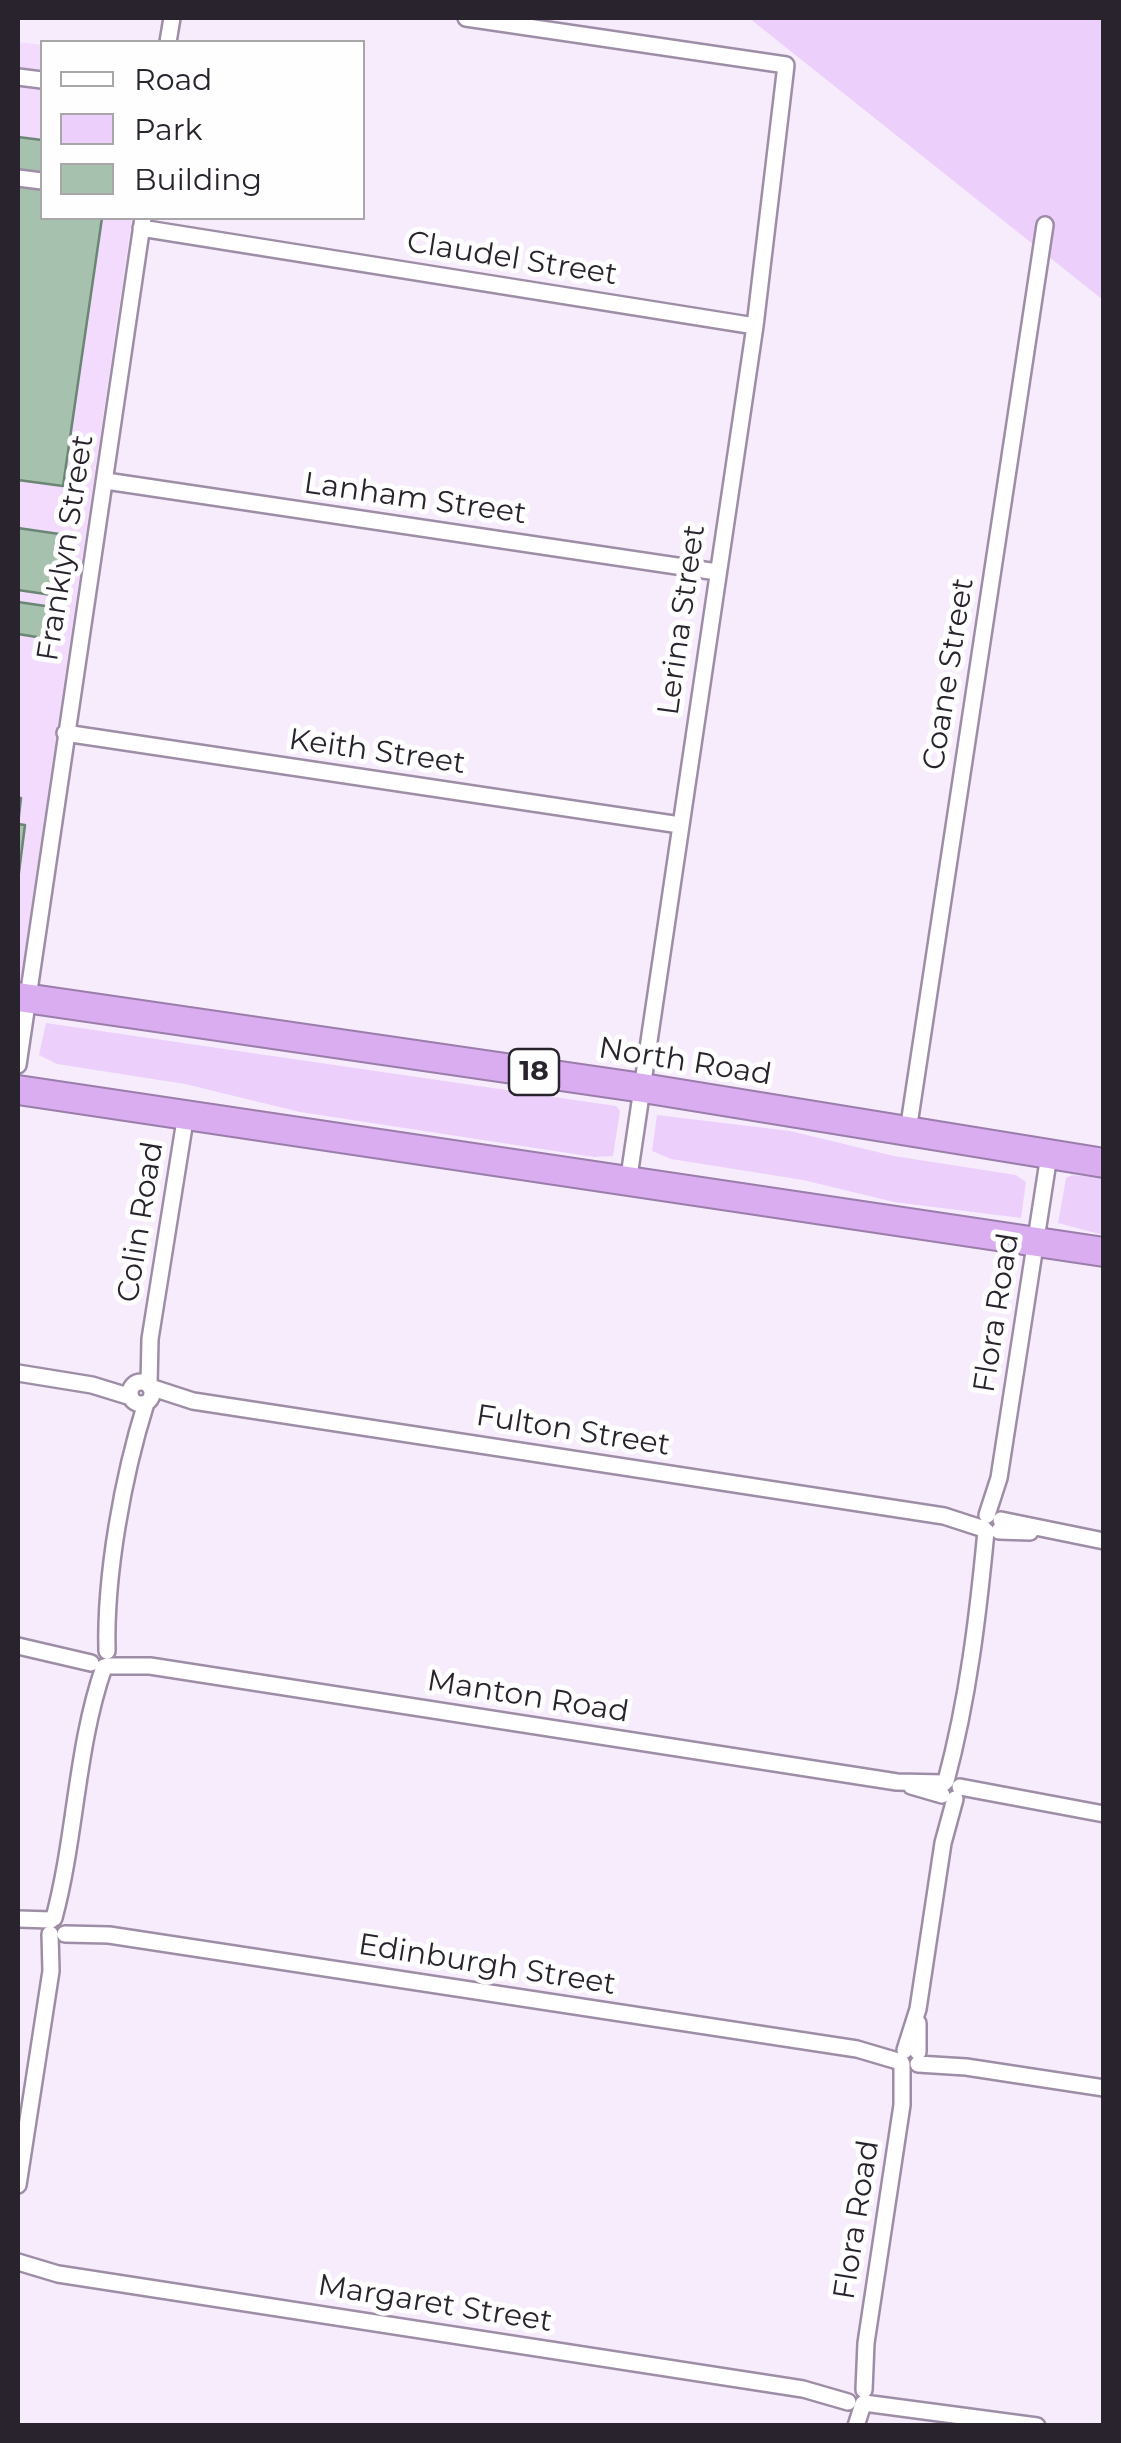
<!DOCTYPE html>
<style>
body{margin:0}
#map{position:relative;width:1121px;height:2443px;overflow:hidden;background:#f7ecfc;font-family:Montserrat,sans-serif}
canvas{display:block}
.frame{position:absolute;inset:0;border:20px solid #29232d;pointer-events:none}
.legend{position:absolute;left:40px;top:40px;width:325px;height:180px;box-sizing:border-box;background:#fefefe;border:2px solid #a9a6aa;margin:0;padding:12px 18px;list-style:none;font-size:30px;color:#29232d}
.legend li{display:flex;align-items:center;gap:20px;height:50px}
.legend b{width:50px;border:2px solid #a9a6aa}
</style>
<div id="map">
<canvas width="1121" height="2443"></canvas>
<div class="frame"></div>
<ul class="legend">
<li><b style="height:12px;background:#fff"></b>Road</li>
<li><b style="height:28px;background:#ecd0fb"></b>Park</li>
<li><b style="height:28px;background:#a6c2af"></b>Building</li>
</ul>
</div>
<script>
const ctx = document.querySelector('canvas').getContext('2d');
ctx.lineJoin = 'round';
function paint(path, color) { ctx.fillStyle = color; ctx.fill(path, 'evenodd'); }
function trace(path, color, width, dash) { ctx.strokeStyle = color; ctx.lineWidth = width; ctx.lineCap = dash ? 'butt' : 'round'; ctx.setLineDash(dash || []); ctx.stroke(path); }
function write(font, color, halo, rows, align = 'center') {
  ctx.font = font + ' Montserrat,sans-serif'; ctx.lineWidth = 10; ctx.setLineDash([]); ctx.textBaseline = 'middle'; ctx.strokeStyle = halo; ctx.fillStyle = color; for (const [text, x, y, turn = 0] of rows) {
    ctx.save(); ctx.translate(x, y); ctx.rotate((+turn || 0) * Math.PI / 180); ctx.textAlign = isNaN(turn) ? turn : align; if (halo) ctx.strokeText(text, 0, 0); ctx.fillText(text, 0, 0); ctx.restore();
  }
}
paint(new Path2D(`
 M18,42L42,45V218H132L20,983Z`), '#f2dbfd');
paint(new Path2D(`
 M749,18H1103V300Z
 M46,1023L616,1106L620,1111L613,1156L594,1157L300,1112L185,1084L57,1064L39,1055Z
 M657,1115L790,1131L894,1156L1016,1175L1026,1182L1021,1218L894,1202L803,1180L671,1159L652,1151Z
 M1072,1175L1103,1178V1235L1058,1223L1066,1178Z`), '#ecd0fb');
const building = new Path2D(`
 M18,137L42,140V218H102L63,486L18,480Z
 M18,528L66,535L52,595L18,590Z
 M18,602L59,608L55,640L18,634Z
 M18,798H21L18,824L25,825L18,880Z`);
paint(building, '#a6c2af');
trace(building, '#6b8674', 2.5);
const street = new Path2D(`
 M466,18L786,65L755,326L628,1183
 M168,42L172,18
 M18,77L42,80
 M18,178L42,181
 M141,228L755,326
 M106,481L717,572
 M65,733L680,825
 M18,1065L143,218
 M908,1131L1045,225
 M18,1373L92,1385L131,1397
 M130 1393a11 11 0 1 1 22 0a11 11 0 1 1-22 0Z
 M149,1385L150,1339L186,1114
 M150,1387L193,1401L944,1516L984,1529
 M987,1515L999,1478L1049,1155
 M1001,1520L1104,1541
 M999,1531L1030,1532
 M18,1646L91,1663
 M107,1651C105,1575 123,1476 146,1403
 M107,1666H150L897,1782L944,1783
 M946,1781C968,1699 978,1616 986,1531
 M911,1786L942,1795
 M960,1787L1104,1814
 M54,1918C76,1836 76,1747 104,1667
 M18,1919L51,1920
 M65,1934L109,1935L857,2049L901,2062
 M905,2050L918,2009L943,1843L955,1799
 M918,2052V2023
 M918,2064L966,2067L1104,2088
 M18,2185L51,1971L50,1934
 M18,2262L58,2274L803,2389L848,2402
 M864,2390L866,2343L902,2105V2064
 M864,2403L1037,2426
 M856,2426L863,2404`);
const highway = new Path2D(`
 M18,997L643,1088L1104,1163
 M18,1090L1104,1252`);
trace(street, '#9e8da6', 20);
trace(highway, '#9b7dab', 32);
trace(street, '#fff', 15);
trace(highway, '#d9adef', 28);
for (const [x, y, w] of [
 [534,1072,50]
]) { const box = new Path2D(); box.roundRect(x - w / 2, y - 23, w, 46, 8); ctx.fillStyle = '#fefefe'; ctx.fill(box); trace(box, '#29232d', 2.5); }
write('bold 28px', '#29232d', null, [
 ["18",534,1072]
]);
write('30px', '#29232d', '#fefefe', [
 ["Claudel Street",512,259,9],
 ["Lanham Street",415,499,8],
 ["Franklyn Street",66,548,-81],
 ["Lerina Street",682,620,-82],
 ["Coane Street",949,674,-81],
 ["Keith Street",377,752,8],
 ["North Road",685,1062,9],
 ["Colin Road",141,1222,-81],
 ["Flora Road",997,1313,-81],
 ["Fulton Street",573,1431,9],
 ["Manton Road",528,1697,9],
 ["Edinburgh Street",487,1965,9],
 ["Flora Road",857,2220,-81],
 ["Margaret Street",435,2304,9]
]);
</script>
